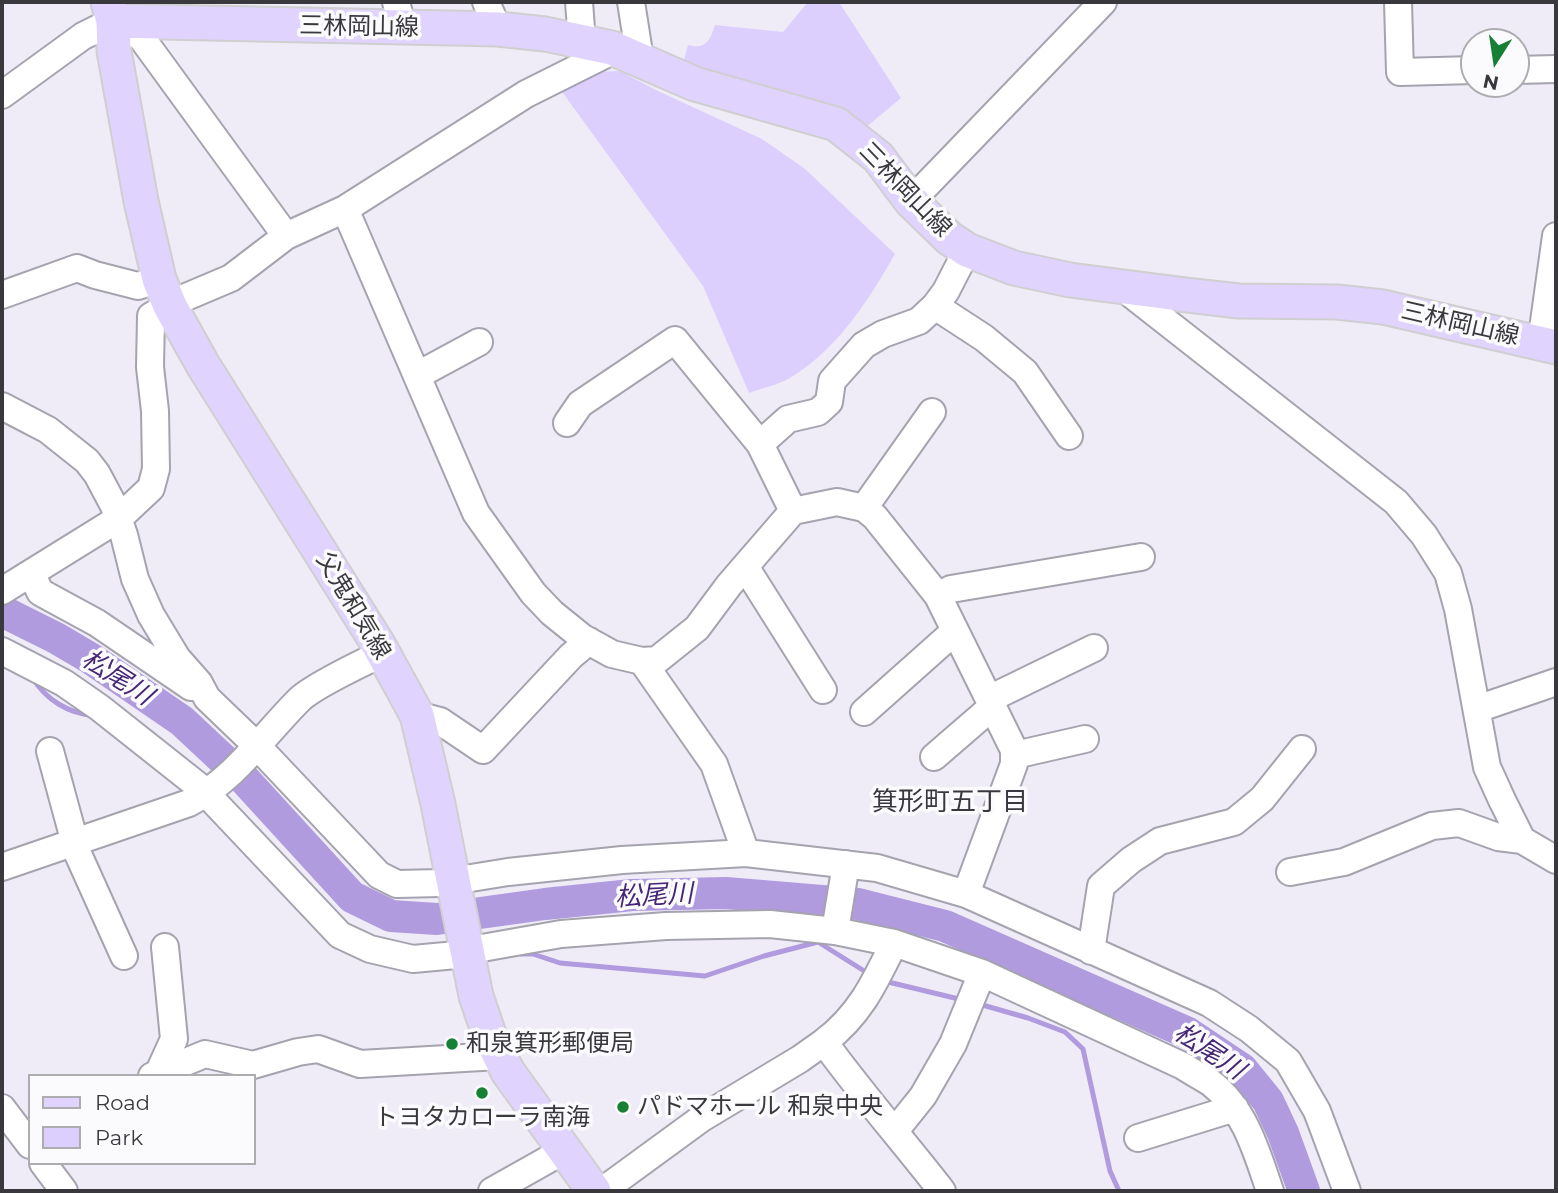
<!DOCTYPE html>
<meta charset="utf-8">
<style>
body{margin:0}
#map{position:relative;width:1558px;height:1193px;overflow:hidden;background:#efecf8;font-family:Montserrat,sans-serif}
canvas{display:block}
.frame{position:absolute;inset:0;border:4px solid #39383d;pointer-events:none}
.legend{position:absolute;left:28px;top:1074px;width:228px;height:91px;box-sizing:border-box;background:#fbfbfd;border:2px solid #adadb0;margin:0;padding:9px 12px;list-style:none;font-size:21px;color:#39383d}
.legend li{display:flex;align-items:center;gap:14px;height:35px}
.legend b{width:35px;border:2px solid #adadb0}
.north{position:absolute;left:1460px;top:28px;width:70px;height:70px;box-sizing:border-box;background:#fbfbfd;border:2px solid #adadb0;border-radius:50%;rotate:192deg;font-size:19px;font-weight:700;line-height:28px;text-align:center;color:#39383d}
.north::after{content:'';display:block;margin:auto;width:24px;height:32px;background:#188034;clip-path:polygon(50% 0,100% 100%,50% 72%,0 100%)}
</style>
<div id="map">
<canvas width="1558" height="1193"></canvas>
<div class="frame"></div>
<ul class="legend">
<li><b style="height:9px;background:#e0d3fe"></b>Road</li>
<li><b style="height:19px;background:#dccffe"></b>Park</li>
</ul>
<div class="north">N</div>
</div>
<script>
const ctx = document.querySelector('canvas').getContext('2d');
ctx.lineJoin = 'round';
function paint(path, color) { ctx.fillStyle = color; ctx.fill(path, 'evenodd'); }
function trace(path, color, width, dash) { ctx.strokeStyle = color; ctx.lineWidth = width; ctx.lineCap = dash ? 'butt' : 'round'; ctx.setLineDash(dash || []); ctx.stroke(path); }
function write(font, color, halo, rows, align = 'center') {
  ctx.font = font + ' Montserrat,"Noto Sans JP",sans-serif'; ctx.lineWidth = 7; ctx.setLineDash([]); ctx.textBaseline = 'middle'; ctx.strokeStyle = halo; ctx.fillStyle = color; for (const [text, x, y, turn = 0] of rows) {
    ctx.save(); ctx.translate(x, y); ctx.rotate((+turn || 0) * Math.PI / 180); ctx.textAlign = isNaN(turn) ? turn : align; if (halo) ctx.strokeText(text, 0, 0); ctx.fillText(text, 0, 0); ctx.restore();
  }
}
paint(new Path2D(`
 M808,2H839L901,98L865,128L683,64L688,45C706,50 710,40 715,25L783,32Z
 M620,71L658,91L762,139L804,168L895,254C868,301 838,349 790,378C778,385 762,388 749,393L703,286L560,89L588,72Z`), '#dccffe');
trace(new Path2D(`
 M33,678C45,699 69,714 93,715
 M521,954H533L560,963L705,976L764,956L818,942L869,974
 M884,981L963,1000
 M979,1004L1028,1018L1065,1032L1083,1049L1110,1171L1119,1191`), '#af9bde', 5);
trace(new Path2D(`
 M2,611L56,638L90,658L182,721L244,779L352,897L391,916L437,919L545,904L632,895L726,893L858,904L945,926L1188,1033L1242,1069L1268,1101L1283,1133L1304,1191`), '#af9bde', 32);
const minor = new Path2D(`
 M396,2L403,28
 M486,2L498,29
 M579,2L582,42
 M631,2L640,59
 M1398,2L1400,72L1474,70
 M1516,70L1556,69
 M2,95L83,36L113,21L141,37L286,236L231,278L179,300L151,316L150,367L155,411L156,469L151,488L118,519L2,591
 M911,201L1103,2
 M345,209L476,513L533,593L552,613L583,638L612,654L642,661L657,660L697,628L729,585L793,511L837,502L864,508L875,517L938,596L1014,750V764L966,894
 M286,236L345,209L526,94L604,55L612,48
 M1122,287L1396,502L1424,535L1448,573L1458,609L1487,767L1502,800L1522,840L1556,860
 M2,295L77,268L95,275L138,286L159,279
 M935,306L984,338L1025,372L1069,436
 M1541,343L1556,236
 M418,375L479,342
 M2,406L48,430L87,461L97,474L114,506L124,535L135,579L151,615L177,658L199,683L207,698L258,747L379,875L397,884L440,883L508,872L622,860L746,853L877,868L966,894L1209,1003L1249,1029L1288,1061L1317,1111L1347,1191
 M567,423L580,404L675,340L760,444
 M864,508L932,412
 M793,511L760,444L788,419L818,412L829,402L832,381L864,345L883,334L919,321L935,306L946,291L967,250
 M746,568L823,690
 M32,574L40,592L97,623L191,687
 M938,596L951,589L1141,557
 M2,651L64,683L100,708L201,788L340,935L370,949L413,959L467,954L482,948L561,934L666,926L770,924L835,931L894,943L982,973L1183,1066C1192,1072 1202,1077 1211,1083C1245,1109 1257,1153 1270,1191
 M642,661L714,764L746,853
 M989,699L1094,648
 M1477,709L1556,682
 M864,712L955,631
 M417,715L440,721L483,750L571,656L589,641
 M50,751L78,854L124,956
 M1015,755L1085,739
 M934,757L993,706
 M2,867L189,803C235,779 263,736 299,700C312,687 364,662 383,653
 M1290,872L1344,862L1432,826L1459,823L1498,837L1522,840
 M835,931L846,864
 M1091,951L1101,886L1131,860L1160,841L1234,822L1262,799L1302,749
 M824,1042C860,1015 875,982 894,943
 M159,1072L174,1039L165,947
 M152,1076L205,1054L253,1065L298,1052L318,1049L360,1064L499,1056
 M2,1108L30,1145
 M895,1131L923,1096L953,1044L982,973
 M1138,1138L1235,1108
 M43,1163L64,1191
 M492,1191L565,1150
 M602,1191L702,1118L800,1059L824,1042C861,1093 903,1141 942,1191`);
const major = new Path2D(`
 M108,2L113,21L114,51L141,201L159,279L170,306L203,365L378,644L417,715L438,804L476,996L490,1037L508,1072L594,1191
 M113,21L498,29L545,34L612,48L695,84L836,124L878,157L911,201L949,238L967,250L1014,268L1070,280L1186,295L1239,301L1337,302L1383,307L1556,347`);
trace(minor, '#a5a3ae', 30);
trace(major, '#cfcfd0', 37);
trace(minor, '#fff', 26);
trace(major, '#e0d3fe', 33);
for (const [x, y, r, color] of [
 [452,1044,7,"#188034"],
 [482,1093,7,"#188034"],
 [623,1107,7,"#188034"]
]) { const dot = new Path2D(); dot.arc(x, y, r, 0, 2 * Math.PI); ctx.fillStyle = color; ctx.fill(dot); trace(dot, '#fbfbfd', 2.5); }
write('24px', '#39383d', '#fbfbfd', [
 ["三林岡山線",359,27,1],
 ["三林岡山線",905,190,46],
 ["三林岡山線",1460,324,13],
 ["父鬼和気線",353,606,59]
]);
write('24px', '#39383d', '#fbfbfd', [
 ["和泉箕形郵便局",466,1044],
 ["パドマホール 和泉中央",637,1107],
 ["トヨタカローラ南海",482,1118,"center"]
], 'left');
write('italic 26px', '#462775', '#fbfbfd', [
 ["松尾川",117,678,33],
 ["松尾川",654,896,-3],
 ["松尾川",1209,1052,34]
]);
write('26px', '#3a3741', '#fbfbfd', [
 ["箕形町五丁目",950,802]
]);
</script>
